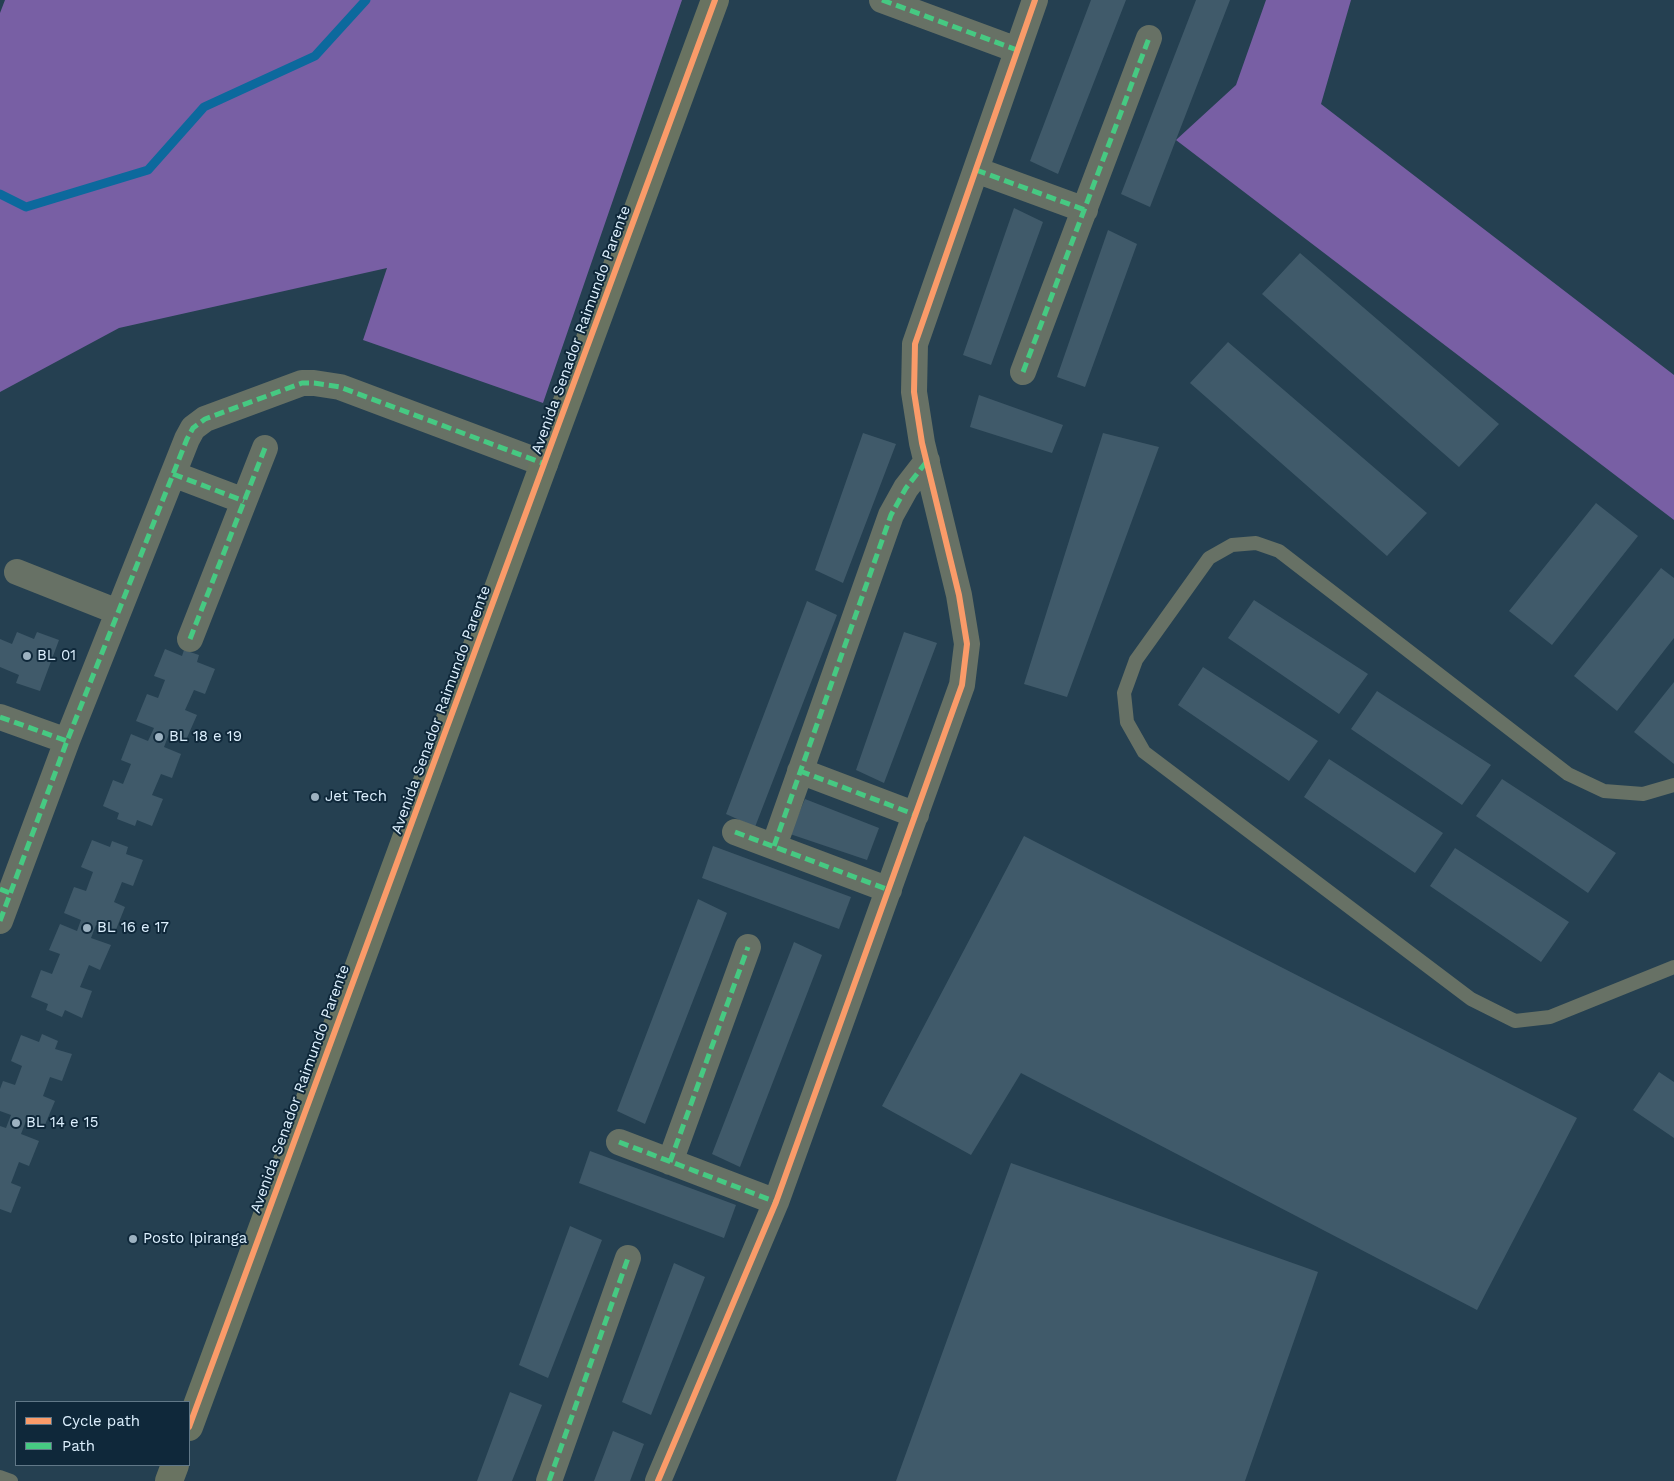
<!DOCTYPE html>
<style>
body{margin:0}
#map{position:relative;width:1674px;height:1481px;overflow:hidden;background:#254051;font-family:"Work Sans",sans-serif}
canvas{display:block}
.legend{position:absolute;left:15px;top:1401px;width:175px;height:65px;box-sizing:border-box;background:#0f283a;border:1px solid #617888;margin:0;padding:6px 9px;list-style:none;font-size:15px;color:#ddf0fe}
.legend li{display:flex;align-items:center;gap:10px;height:25px}
.legend b{width:25px;border:1px solid #617888}
</style>
<div id="map">
<canvas width="1674" height="1481"></canvas>
<ul class="legend">
<li><b style="height:6px;background:#fa9b69"></b>Cycle path</li>
<li><b style="height:6px;background:#46c982"></b>Path</li>
</ul>
</div>
<script>
const ctx = document.querySelector('canvas').getContext('2d');
ctx.lineJoin = 'round';
function paint(path, color) { ctx.fillStyle = color; ctx.fill(path, 'evenodd'); }
function trace(path, color, width, dash) { ctx.strokeStyle = color; ctx.lineWidth = width; ctx.lineCap = dash ? 'butt' : 'round'; ctx.setLineDash(dash || []); ctx.stroke(path); }
function write(font, color, halo, rows, align = 'center') {
  ctx.font = font + ' "Work Sans",sans-serif'; ctx.lineWidth = 4; ctx.setLineDash([]); ctx.textBaseline = 'middle'; ctx.strokeStyle = halo; ctx.fillStyle = color; for (const [text, x, y, turn = 0] of rows) {
    ctx.save(); ctx.translate(x, y); ctx.rotate((+turn || 0) * Math.PI / 180); ctx.textAlign = isNaN(turn) ? turn : align; if (halo) ctx.strokeText(text, 0, 0); ctx.fillText(text, 0, 0); ctx.restore();
  }
}
paint(new Path2D(`
 M5,0H682L543,403L363,340L387,268L119,328L0,392V13Z
 M1266,0H1351L1321,104L1674,375V520L1176,140L1236,85Z`), '#785fa4');
trace(new Path2D(`
 M0,194L26,207L148,170L204,107L315,56L366,0`), '#0c699d', 9);
paint(new Path2D(`
 M1091,0H1126L1058,174L1030,161Z
 M1196,0H1230L1150,207L1121,194Z
 M1014,208L1043,222L991,365L963,355Z
 M1108,230L1137,244L1085,387L1057,377Z
 M1300,253L1499,424L1459,467L1262,294Z
 M1228,342L1427,513L1387,556L1190,383Z
 M979,395L1063,425L1052,453L970,427Z
 M863,433L896,444L843,583L815,570Z
 M1103,433L1159,447L1067,697L1024,684Z
 M1596,503L1638,536L1552,645L1509,611Z
 M1661,568L1674,578V638L1617,711L1574,676Z
 M1254,600L1368,674L1339,714L1228,638Z
 M807,601L837,615L755,827L726,814Z
 M17,632L34,639L37,632L59,640L40,691L16,683L19,675L0,667V639L12,644Z
 M904,632L937,643L884,783L856,770Z
 M165,649L182,656L184,650L199,655L197,662L215,669L205,694L194,690L185,710L197,715L186,740L169,734L164,747L181,754L172,778L161,774L152,795L163,799L152,826L137,820L135,826L117,819L119,813L103,806L113,780L123,784L131,764L121,760L131,734L148,741L154,728L136,721L147,694L158,698L165,680L154,676Z
 M1203,667L1318,741L1289,781L1178,705Z
 M1674,682V764L1634,732Z
 M1377,691L1491,765L1462,805L1351,729Z
 M1329,759L1443,833L1415,873L1304,797Z
 M1502,779L1616,853L1588,893L1476,816Z
 M805,799L879,828L867,860L790,834Z
 M1024,836L1577,1118L1477,1310L1021,1073L971,1155L882,1106Z
 M92,840L110,847L112,841L128,847L126,854L143,860L133,886L122,882L114,902L125,907L115,932L96,925L91,938L111,945L100,970L89,965L80,987L92,991L82,1018L65,1010L62,1017L46,1010L48,1004L31,997L41,970L52,974L60,954L49,950L60,924L77,931L81,920L64,913L74,887L86,891L93,872L81,867Z
 M713,846L851,897L839,929L702,878Z
 M1455,848L1569,922L1541,962L1430,886Z
 M698,899L727,913L645,1124L617,1111Z
 M794,942L822,955L740,1167L712,1154Z
 M42,1034L58,1041L55,1049L72,1054L62,1081L50,1077L43,1096L55,1101L44,1127L26,1121L21,1134L39,1141L29,1166L19,1162L11,1183L21,1187L11,1213L0,1209V1126L6,1128L11,1115L0,1111V1089L3,1081L15,1085L22,1066L11,1061L21,1035L39,1042Z
 M1659,1072L1674,1082V1138L1633,1110Z
 M590,1151L736,1205L724,1238L579,1183Z
 M1011,1163L1318,1272L1245,1481H896Z
 M570,1226L602,1240L548,1378L519,1365Z
 M674,1263L705,1277L651,1415L622,1402Z
 M510,1392L542,1405L512,1481H477Z
 M613,1431L644,1444L630,1481H594Z`), '#405a6a');
trace(new Path2D(`
 M1674,785L1643,794L1604,791L1568,774L1279,551L1256,543L1232,545L1209,558L1136,660L1124,693L1127,722L1144,752L1471,999L1515,1021L1550,1017L1674,967
 M0,1477L11,1481`), '#677165', 14);
trace(new Path2D(`
 M882,0L1017,50
 M976,170L1085,210
 M1023,372L1149,38
 M173,474L244,501
 M17,572L118,612
 M190,639L265,448
 M0,717L67,741
 M800,771L916,815
 M735,832L889,890
 M774,846L891,515L906,488L927,461
 M0,921L67,741L187,439L193,428L205,419L302,383H314L340,387L545,464
 M619,1142L776,1202
 M670,1162L748,947
 M549,1481L628,1258
 M658,1481L776,1202L962,685L967,644L959,595L922,443L914,392L915,344L1035,0`), '#677165', 26);
trace(new Path2D(`
 M189,1427L715,0
 M169,1481L175,1465`), '#697361', 28);
trace(new Path2D(`
 M882,0L1017,50
 M976,170L1085,210
 M1023,372L1149,38
 M173,474L244,501
 M190,639L265,448
 M0,717L67,741
 M800,771L916,815
 M735,832L889,890
 M774,846L891,515L906,488L927,461
 M0,889L10,893
 M0,921L67,741L187,439L193,428L205,419L302,383H314L340,387L545,464
 M619,1142L776,1202
 M670,1162L748,947
 M549,1481L628,1258`), '#46c982', 5, [10, 5]);
trace(new Path2D(`
 M189,1427L715,0
 M658,1481L776,1202L962,685L967,644L959,595L922,443L914,392L915,344L1035,0`), '#fa9b69', 6);
for (const [x, y, r, color] of [
 [27,656,5,"#9db2c1"],
 [159,737,5,"#9db2c1"],
 [315,797,5,"#9db2c1"],
 [87,928,5,"#9db2c1"],
 [16,1123,5,"#9db2c1"],
 [133,1239,5,"#9db2c1"]
]) { const dot = new Path2D(); dot.arc(x, y, r, 0, 2 * Math.PI); ctx.fillStyle = color; ctx.fill(dot); trace(dot, '#0f283a', 2); }
write('15px', '#ddf0fe', '#0f283a', [
 ["Avenida Senador Raimundo Parente",581,330,-70],
 ["Avenida Senador Raimundo Parente",441,710,-70],
 ["Avenida Senador Raimundo Parente",300,1089,-70]
]);
write('15px', '#ddf0fe', '#0f283a', [
 ["BL 01",37,656],
 ["BL 18 e 19",169,737],
 ["Jet Tech",325,797],
 ["BL 16 e 17",97,928],
 ["BL 14 e 15",26,1123],
 ["Posto Ipiranga",143,1239]
], 'left');
</script>
